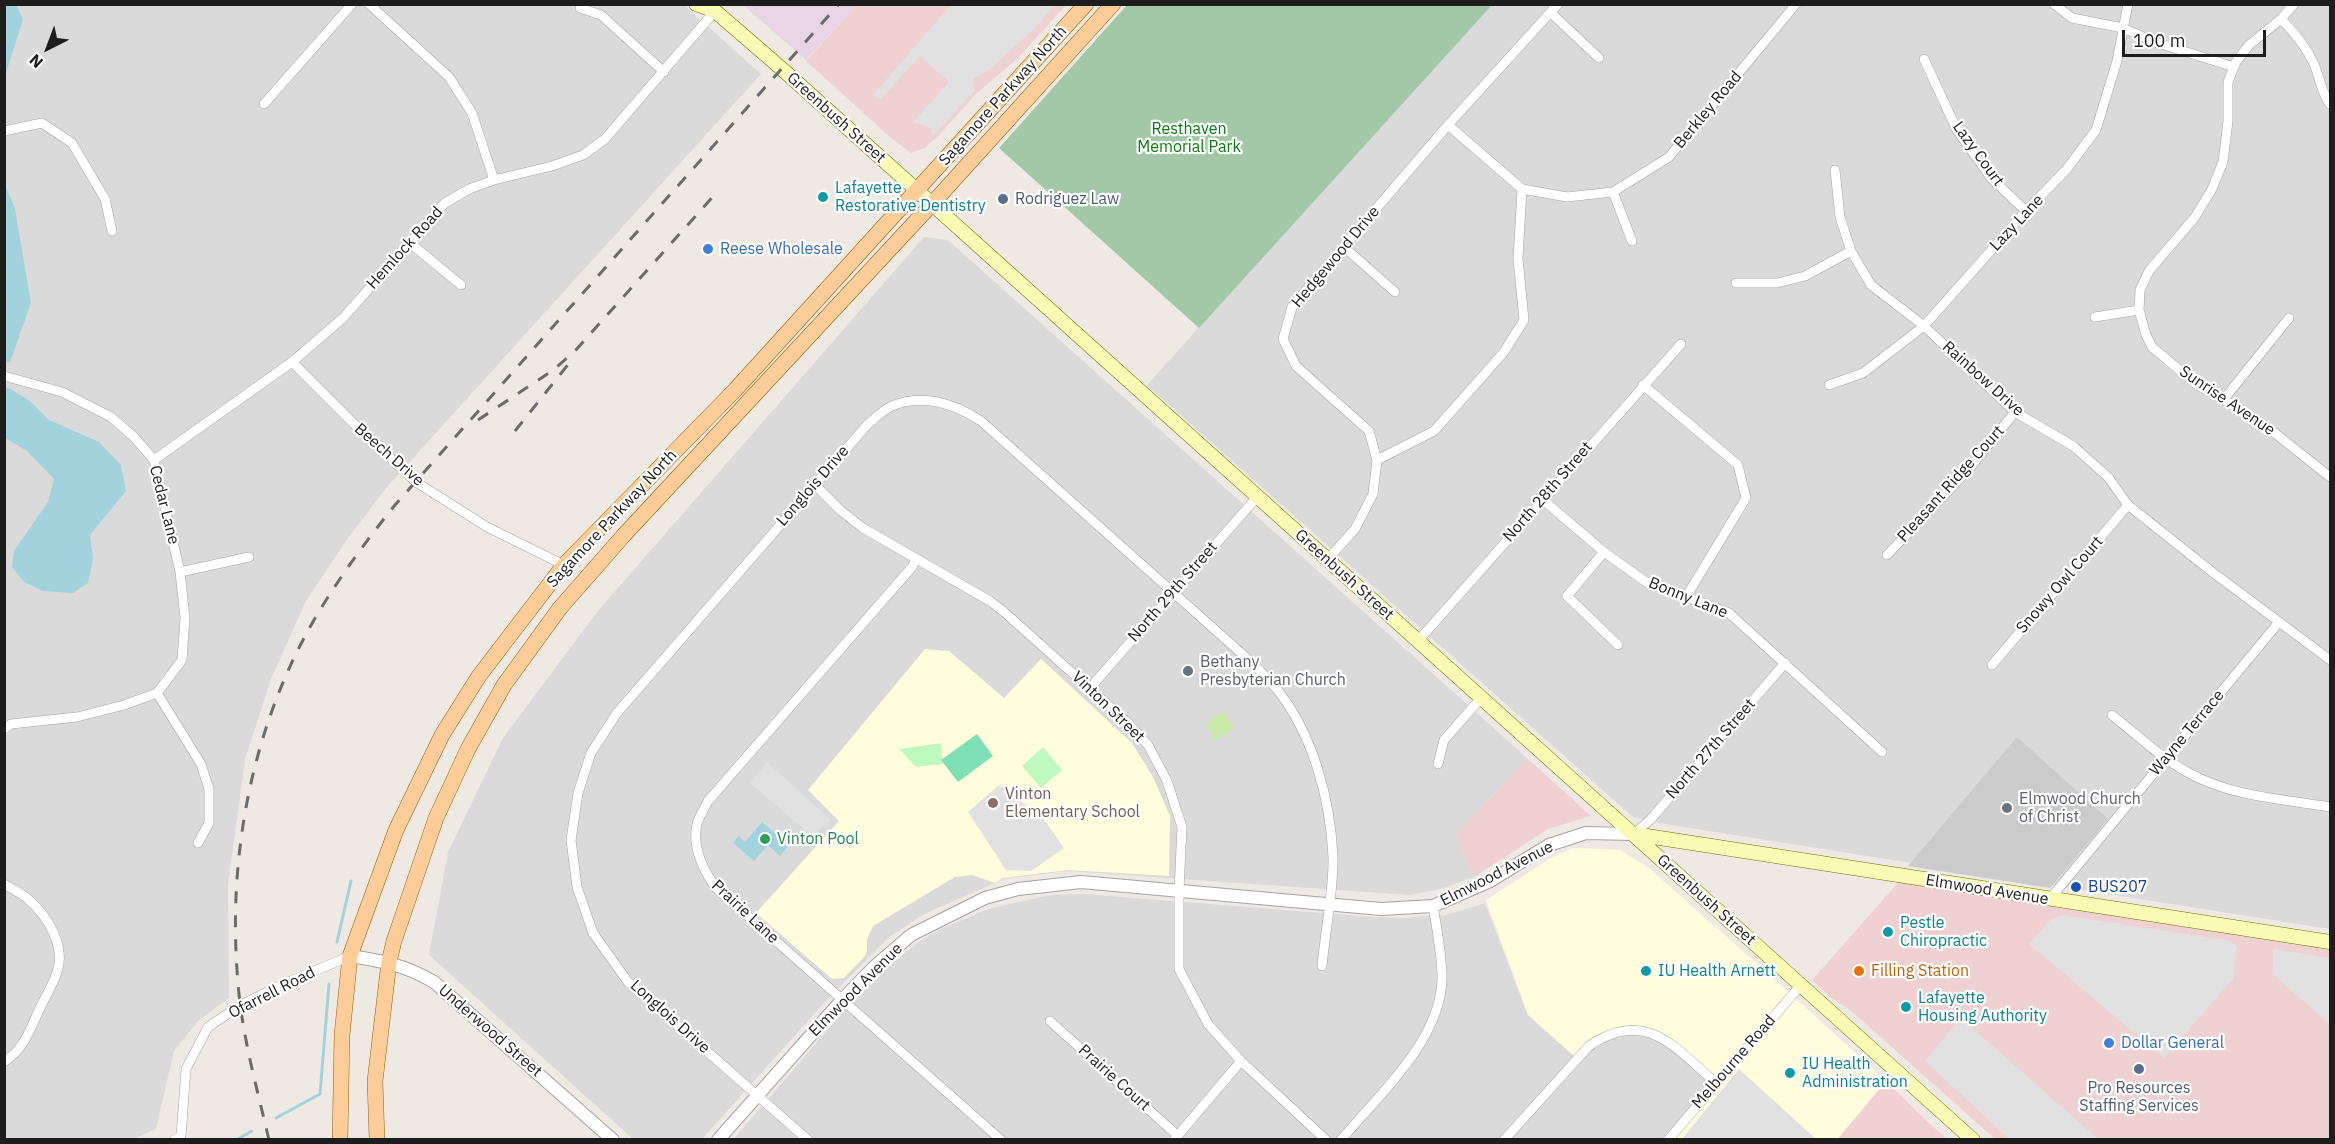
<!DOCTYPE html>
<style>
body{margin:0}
#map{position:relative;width:2335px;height:1144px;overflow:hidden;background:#eeeae3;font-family:"IBM Plex Sans",sans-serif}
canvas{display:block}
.frame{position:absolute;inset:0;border:6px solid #1d1d1d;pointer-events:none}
.north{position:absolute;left:18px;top:18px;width:60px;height:60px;-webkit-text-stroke:4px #fff;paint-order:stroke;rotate:222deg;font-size:16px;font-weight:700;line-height:24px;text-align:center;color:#1d1d1d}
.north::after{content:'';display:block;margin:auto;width:21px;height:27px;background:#1d1d1d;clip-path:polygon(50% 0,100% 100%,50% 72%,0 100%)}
.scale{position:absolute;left:2122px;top:30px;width:144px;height:27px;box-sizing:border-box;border:3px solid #1d1d1d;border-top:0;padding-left:8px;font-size:18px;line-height:21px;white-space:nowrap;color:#1d1d1d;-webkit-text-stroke:4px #fff;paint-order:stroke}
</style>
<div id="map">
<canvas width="2335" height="1144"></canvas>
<div class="frame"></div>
<div class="north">N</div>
<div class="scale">100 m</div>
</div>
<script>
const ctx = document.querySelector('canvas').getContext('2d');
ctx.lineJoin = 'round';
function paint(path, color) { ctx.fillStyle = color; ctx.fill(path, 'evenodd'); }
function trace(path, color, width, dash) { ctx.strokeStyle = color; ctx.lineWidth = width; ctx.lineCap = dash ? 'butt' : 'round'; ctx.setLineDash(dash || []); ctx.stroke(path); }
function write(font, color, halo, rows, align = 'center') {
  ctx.font = font + ' "IBM Plex Sans",sans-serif'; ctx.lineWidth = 4.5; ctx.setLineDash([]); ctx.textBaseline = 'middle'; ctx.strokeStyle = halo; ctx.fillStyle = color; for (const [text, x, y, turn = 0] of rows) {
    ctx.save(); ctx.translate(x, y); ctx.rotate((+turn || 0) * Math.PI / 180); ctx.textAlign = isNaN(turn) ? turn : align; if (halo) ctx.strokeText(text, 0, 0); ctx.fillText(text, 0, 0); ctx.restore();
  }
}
paint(new Path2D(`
 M5,5H684L761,74L387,487L348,538L306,601L271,679L245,760L228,885L229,998L198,1021L174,1051L156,1129L134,1139L5,1140Z
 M1490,5H2330V929L1665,824L1633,817L1147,385Z
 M924,237L948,240L1527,758L1455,836L1474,877L1437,890L1409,895L1068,871L1004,879L924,914L889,937L824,1003L702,1139H633L429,955L448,852L503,738L597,612Z
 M1084,894L1372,917L1406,918L1434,915L1443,916L1485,903L1528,1015L1665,1039L1715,1082L1668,1139L733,1140L842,1013L888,967L917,943L941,929L988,909L1051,895Z`), '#dbdada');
paint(new Path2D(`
 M856,5H1066L1018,58L977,93L940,134L925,148L911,153L891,138L806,61Z
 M1527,758L1591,816L1548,829L1474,877L1455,836Z
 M1904,876L2330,942V1139H1995L1850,1010L1830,997L1812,980Z
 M1886,1081L1930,1124L1947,1139L1837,1140Z`), '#f0d1d2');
paint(new Path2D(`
 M743,5H856L806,60Z`), '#e8d4e5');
paint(new Path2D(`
 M925,649L949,651L1004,698L1041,659L1132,743L1153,777L1170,816L1169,876L1068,870L1003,878L995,883L972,875L955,877L873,926L867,940V951L865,956L844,978L832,979L756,913L839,821L808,790Z
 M1573,848L1620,850L1650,869L1781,985L1886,1081L1837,1139H1668L1715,1083L1665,1039L1616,1032L1576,1058L1528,1015L1486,900L1551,858Z`), '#fffddb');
paint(new Path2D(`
 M2017,737L2108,819L2050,888L1908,866Z`), '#cbcbcb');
paint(new Path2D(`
 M1223,712L1234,728L1216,741L1206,724Z`), '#cbeaa7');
paint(new Path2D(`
 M1127,5V4L1492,5L1199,328L999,148Z`), '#a3c8a7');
paint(new Path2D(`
 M941,743L943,764L916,767L899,749Z
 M1043,747L1062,770L1041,788L1022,766Z`), '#befac0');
paint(new Path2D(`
 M977,734L993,756L958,782L941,760Z`), '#7fdfb5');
paint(new Path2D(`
 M951,5H1055L1035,28L989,70L973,79L974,91L933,136L931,128L913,122L949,82L920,56L880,100L873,95Z
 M767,762L831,820L812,836L750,783Z
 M999,785L1043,818L1064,848L1031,871L1006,870L968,812Z
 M2062,915L2231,941L2237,948L2233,979L2164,1058L2029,944L2050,920Z
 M2273,949L2330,958V1025L2273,974Z
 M1961,1018L2098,1139H2009L1925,1061Z
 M1739,1069L1816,1139H1682Z`), '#e1e1e1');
paint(new Path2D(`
 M5,4L16,5L23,19L5,76Z
 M4,182L15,209L31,303L10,362H4Z
 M5,388H9L30,401L49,420L99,442L121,465L126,491L90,535L93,559L88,583L73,593L43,591L24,582L12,567L14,551L48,502L54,479L27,451L5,438Z
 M762,822L789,845L780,856L768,845L754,861L733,843L739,836L745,842Z`), '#a2d3dd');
trace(new Path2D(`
 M337,942L351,881
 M276,1118L320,1094L329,984
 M236,1140L252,1131`), '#a2d3dd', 3);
const minor = new Path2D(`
 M369,4L449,77L472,113L494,180
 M2054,4L2072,18L2123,28L2155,42L2234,67
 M2294,4L2281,19L2249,45L2236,62L2228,82V121L2223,162L2212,189L2195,217L2149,271L2140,290L2139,310L2146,335L2152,347L2196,384L2250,415L2276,434L2330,477
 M580,8L601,15L664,72
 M1551,13L1599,58
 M2281,19C2295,33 2306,46 2314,64C2320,78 2321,92 2330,104
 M1924,59L1957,130L1991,178L2026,211
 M264,104L352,4
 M1448,125L1522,189L1567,197L1613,192L1669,157L1796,4
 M4,131L42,123L72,143L105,199L112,231
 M1835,170L1840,217L1851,251L1871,285L1924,326L2015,412L2073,446L2108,477L2128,505L2211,571L2330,660
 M1613,192L1632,241
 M410,243L461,285
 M1344,247L1395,292
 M1736,283H1777L1805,276L1851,251
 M2095,317L2139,310
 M292,362L353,423L416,482L487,527L564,565
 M4,376L62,392L111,417L134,437L154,460L180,572L185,618L182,660L157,693
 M1643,385L1738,465L1746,498L1686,597
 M1829,385L1863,373L1924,326L2026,211L2066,170L2096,130L2117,61L2128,4
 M2224,399L2289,318
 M154,460L292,362L343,318L445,203L469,189L494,180L552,166L583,155L605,139L715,11
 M1377,460L1434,431L1504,352L1524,320L1518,259L1522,189
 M814,484L840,510L863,528L990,601L1003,611L1127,722L1148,745L1167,781L1182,827L1179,891V969L1208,1024L1241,1061L1326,1140
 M1542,499L1604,552L1646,582L1729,613L1882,752
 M1604,552L1567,596L1618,645
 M1887,555L1968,470L2015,412
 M916,559L912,567L708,801C705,808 699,816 697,824C692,847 703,870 716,888L1001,1140
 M1327,560L1355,529L1373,494L1377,460L1369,431L1296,366L1283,339L1292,307L1448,125L1558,4
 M180,572L249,557
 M1418,641L1681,344
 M1992,665L2128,505
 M1090,688L1257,497
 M157,693L201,764L209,789V823L198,843
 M2112,715C2137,735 2161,758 2189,773C2232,797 2283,799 2330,807
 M4,729L11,724L77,717L124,705L157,693
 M1438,764L1444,740L1481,698
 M1634,834L1651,819L1785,663
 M4,884C12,889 21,893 28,899C47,915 66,946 57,972C53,985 45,997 39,1010C30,1030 24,1049 4,1062
 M2049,900L2279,622
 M1050,1021L1178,1136
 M174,1140L181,1136L186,1069L208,1027L241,1005L279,986L350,956
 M808,1140L628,982L593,933L577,887L571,840L578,793L591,753L617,713L867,425C874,419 882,411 890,407C921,392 955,404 981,421L1250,661C1259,670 1268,679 1276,688C1313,734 1330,798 1333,856C1334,889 1325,933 1322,966
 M1174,1140L1241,1061
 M1341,1140C1378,1096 1441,1040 1442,979C1442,955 1437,930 1433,906
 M1504,1140L1589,1046C1646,1008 1673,1046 1715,1082
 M1668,1140L1800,986`);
const tertiary = new Path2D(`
 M350,956C383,961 405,965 434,982L613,1140
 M718,1140L842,1000L874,967L911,935L985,898L1018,889L1081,882L1381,909L1433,906L1490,881L1549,845L1586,833L1634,834`);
const secondary = new Path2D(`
 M696,4L715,11L782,69L1973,1140
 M1634,834L2330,942`);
const primary = new Path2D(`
 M340,1140L342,1035L350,956L396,830L442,735L479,676L564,565L735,390L1086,4
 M377,1140L375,1081L389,962L394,941L436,818L468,749L504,685L560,608L624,535L932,204L1113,4`);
trace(minor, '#a4a4a4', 10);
trace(tertiary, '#a4a4a4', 14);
trace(secondary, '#6e7503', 15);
trace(primary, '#965d00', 16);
trace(minor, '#fff', 9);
trace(tertiary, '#fff', 12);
trace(secondary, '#fafab5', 14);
trace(primary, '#fdcd99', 15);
trace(new Path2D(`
 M478,420L552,371L574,352L718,191
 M515,431L570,362
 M269,1140C257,1088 242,1036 238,983C227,859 251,729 314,620C338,579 366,541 395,505L839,4`), '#6b6b6b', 3, [12, 12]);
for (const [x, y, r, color] of [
 [823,197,6,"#0f9aa8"],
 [1003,199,6,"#5c6f8a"],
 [708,249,6,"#3f7fe0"],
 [1188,671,6,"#6b7280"],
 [993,803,6,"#8d6e63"],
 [2007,808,6,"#6b7280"],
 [765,839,6,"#2e9e5b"],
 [2076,887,6,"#1a4fb4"],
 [1888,932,6,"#0f9aa8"],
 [1646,971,6,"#0f9aa8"],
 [1859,971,6,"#e8710a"],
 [1906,1007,6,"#0f9aa8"],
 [2109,1043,6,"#3f7fe0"],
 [2139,1069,6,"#5c6f8a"],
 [1790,1073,6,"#0f9aa8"]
]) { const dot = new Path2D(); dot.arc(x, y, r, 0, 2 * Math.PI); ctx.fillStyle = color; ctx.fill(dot); trace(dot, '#fff', 2); }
write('16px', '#1d1d1d', '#fff', [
 ["Sagamore Parkway North",1003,96,-48],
 ["Berkley Road",1708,110,-50],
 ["Greenbush Street",836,118,42],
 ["Lazy Court",1978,154,54],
 ["Lazy Lane",2017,223,-47],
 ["Hemlock Road",405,248,-48],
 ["Hedgewood Drive",1336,257,-50],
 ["Rainbow Drive",1983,379,42],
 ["Sunrise Avenue",2227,401,34],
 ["Beech Drive",389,455,41],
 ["Pleasant Ridge Court",1951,484,-48],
 ["Longlois Drive",813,486,-49],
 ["North 28th Street",1548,492,-49],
 ["Cedar Lane",164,505,76],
 ["Sagamore Parkway North",612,519,-47],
 ["Greenbush Street",1344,575,42],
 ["Snowy Owl Court",2060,585,-49],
 ["North 29th Street",1173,592,-49],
 ["Bonny Lane",1688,598,22],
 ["Vinton Street",1108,707,44],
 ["Wayne Terrace",2187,733,-50],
 ["North 27th Street",1711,749,-49],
 ["Elmwood Avenue",1497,874,-27],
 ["Elmwood Avenue",1987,890,9],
 ["Greenbush Street",1706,900,42],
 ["Prairie Lane",745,912,43],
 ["Elmwood Avenue",856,990,-45],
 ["Ofarrell Road",272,993,-27],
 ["Longlois Drive",670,1017,42],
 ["Underwood Street",490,1031,41],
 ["Melbourne Road",1734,1062,-49],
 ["Prairie Court",1114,1078,42]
]);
write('16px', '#0a7c0e', '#fff', [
 ["Resthaven",1189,129],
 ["Memorial Park",1189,147]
]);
write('16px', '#0d838f', '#fff', [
 ["Lafayette",835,188],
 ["Restorative Dentistry",835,206],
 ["Pestle",1900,923],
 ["Chiropractic",1900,941],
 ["IU Health Arnett",1658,971],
 ["Lafayette",1918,998],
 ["Housing Authority",1918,1016],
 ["IU Health",1802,1064],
 ["Administration",1802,1082]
], 'left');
write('16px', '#4e5e75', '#fff', [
 ["Rodriguez Law",1015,199],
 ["Pro Resources",2139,1088,"center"],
 ["Staffing Services",2139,1106,"center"]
], 'left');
write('16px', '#366cbe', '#fff', [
 ["Reese Wholesale",720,249],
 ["Dollar General",2121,1043]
], 'left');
write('16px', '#5b616d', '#fff', [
 ["Bethany",1200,662],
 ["Presbyterian Church",1200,680],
 ["Elmwood Church",2019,799],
 ["of Christ",2019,817]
], 'left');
write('16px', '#785e54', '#fff', [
 ["Vinton",1005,794],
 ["Elementary School",1005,812]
], 'left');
write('16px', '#27864d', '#fff', [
 ["Vinton Pool",777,839]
], 'left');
write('16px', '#164399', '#fff', [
 ["BUS207",2088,887]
], 'left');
write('16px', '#c56008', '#fff', [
 ["Filling Station",1871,971]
], 'left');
</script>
